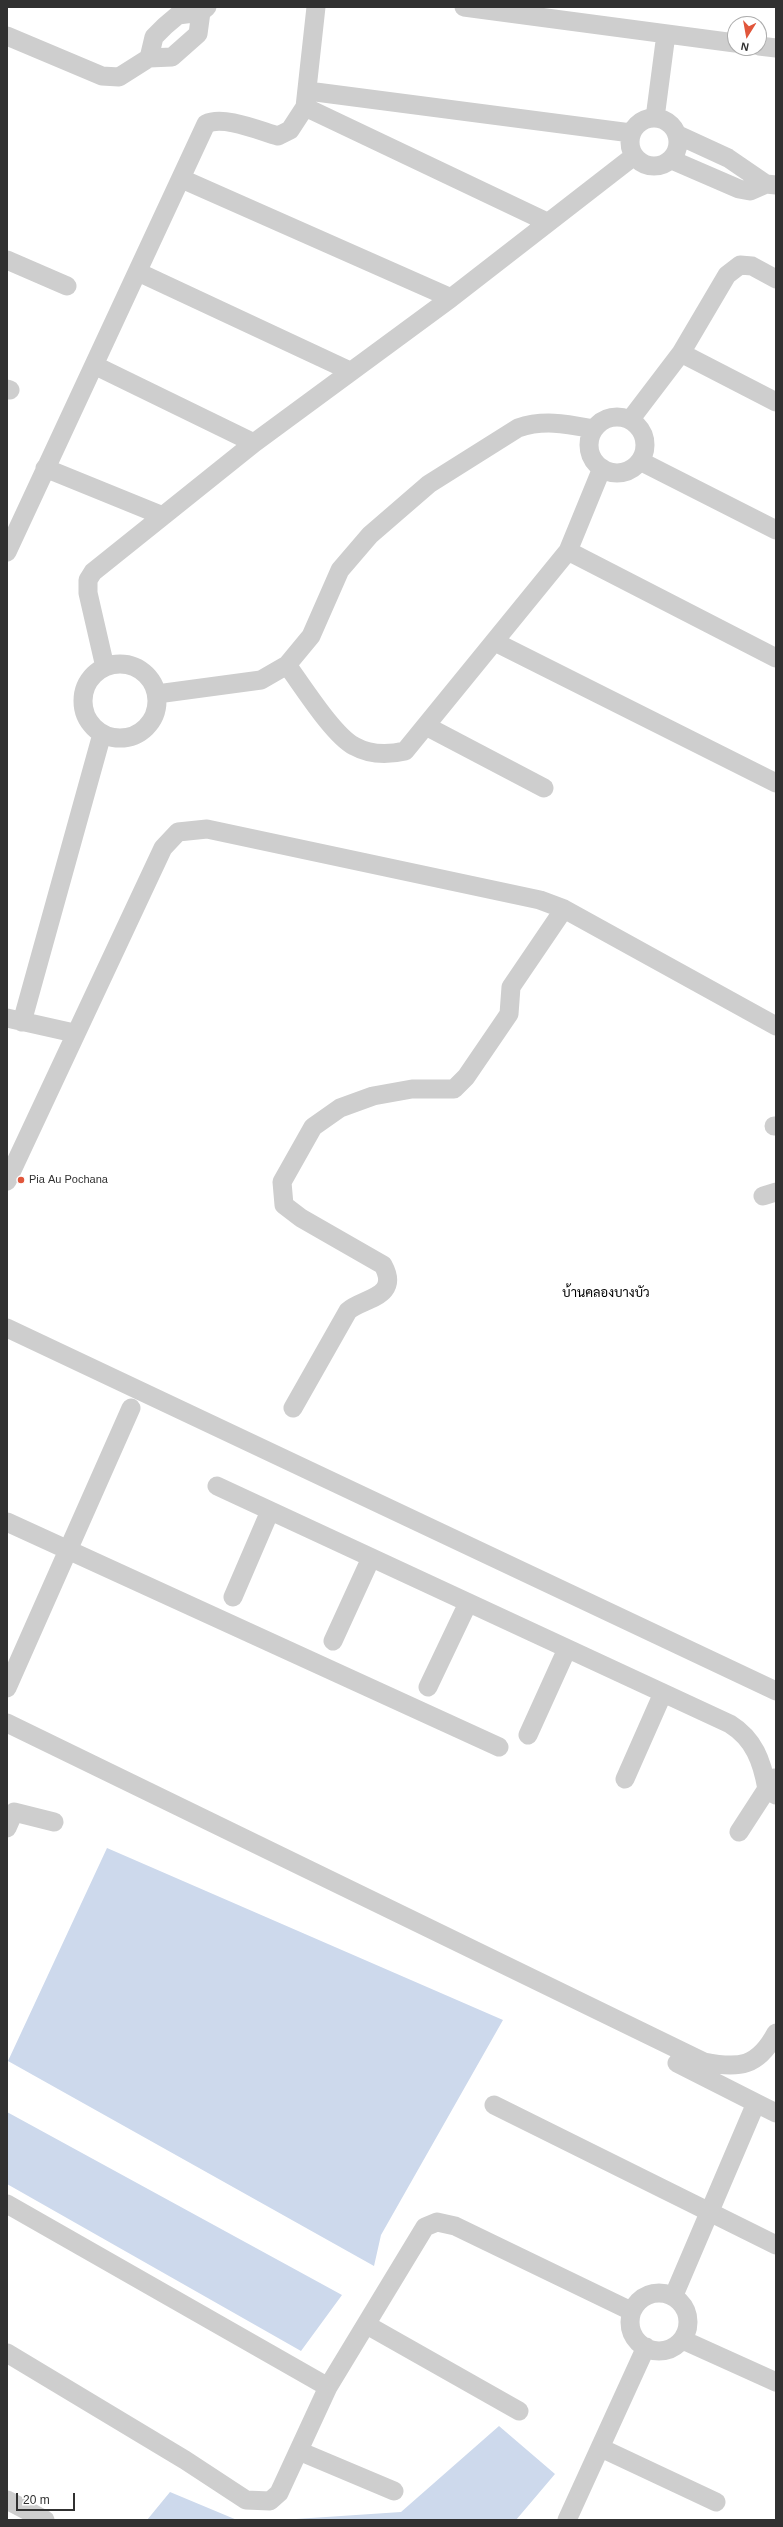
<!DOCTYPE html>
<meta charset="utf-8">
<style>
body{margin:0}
#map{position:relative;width:783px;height:2527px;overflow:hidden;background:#fff;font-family:Helvetica,sans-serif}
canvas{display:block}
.frame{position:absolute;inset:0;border:8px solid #313131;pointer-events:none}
.north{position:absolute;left:727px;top:16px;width:40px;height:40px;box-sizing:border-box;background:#fff;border:1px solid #adadad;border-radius:50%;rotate:191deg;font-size:11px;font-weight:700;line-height:16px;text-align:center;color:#313131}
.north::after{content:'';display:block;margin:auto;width:14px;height:18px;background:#e1563b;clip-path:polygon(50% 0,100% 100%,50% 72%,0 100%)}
.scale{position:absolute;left:16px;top:2493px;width:59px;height:18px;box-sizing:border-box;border:2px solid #313131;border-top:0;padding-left:5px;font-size:12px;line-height:14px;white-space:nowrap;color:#313131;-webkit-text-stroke:3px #fff;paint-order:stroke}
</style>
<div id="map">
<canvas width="783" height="2527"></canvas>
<div class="frame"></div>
<div class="north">N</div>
<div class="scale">20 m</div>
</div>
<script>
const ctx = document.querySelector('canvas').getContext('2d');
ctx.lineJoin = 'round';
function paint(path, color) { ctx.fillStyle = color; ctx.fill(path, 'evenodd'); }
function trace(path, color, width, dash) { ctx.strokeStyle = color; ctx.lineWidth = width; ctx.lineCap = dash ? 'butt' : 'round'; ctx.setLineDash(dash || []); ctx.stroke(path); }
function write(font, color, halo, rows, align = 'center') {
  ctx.font = font + ' Helvetica,Sarabun,sans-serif'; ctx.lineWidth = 4; ctx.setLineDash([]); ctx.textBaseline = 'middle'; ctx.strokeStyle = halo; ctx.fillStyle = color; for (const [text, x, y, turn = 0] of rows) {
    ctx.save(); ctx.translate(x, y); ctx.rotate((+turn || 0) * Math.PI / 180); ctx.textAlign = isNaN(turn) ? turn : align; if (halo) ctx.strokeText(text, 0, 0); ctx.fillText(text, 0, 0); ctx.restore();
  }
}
paint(new Path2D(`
 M107,1848L503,2020L381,2235L374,2266L8,2061Z
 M7,2112L342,2295L301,2351L7,2184Z
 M499,2426L555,2474L516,2520H281L401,2512Z
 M170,2492L237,2520H147Z`), '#cdd9ec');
trace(new Path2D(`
 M464,7L735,43
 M7,36L102,76L119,77L149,58L172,57L198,34L201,12
 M759,46L776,48
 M149,58L154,37L165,26L178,15L201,12L207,7
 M308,91L631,133
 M305,107L547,222
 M630 142a24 24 0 1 1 48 0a24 24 0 1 1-48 0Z
 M655,118L666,34
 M678,135L728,158L766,184L776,185
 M672,160L739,189L750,191L766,184
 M182,179L451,298
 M7,260L67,286
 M138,272L350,371
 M681,353L776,402
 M94,365L254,443
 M7,389L10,390
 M589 445a28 28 0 1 1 56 0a28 28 0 1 1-56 0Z
 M630,420L681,353L727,275L740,265L752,266L776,279
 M640,461L776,530
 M45,468L163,516
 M568,551L776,658
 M7,552L206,124C223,115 260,131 278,136L290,130L305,107L316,7
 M495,642L776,783
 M83 701a37 37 0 1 1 74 0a37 37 0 1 1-74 0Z
 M287,665C302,685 333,735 354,746C370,755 388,755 405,751L568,551L602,468
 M105,667L88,593V580L93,572L254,443L451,298L634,156
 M157,694L261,680L287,665L311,636L340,570L370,535L429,484L518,428C544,419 567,424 594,429
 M426,726L544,788
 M7,1018L74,1033
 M22,1022L102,734
 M774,1126H776
 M7,1181L163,848L178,832L207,829L540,900L564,909L776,1026
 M763,1196L776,1192
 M7,1328L776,1691
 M293,1408L348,1311C362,1298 401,1298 383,1265L301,1218L284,1205L282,1182L313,1127L340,1108L373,1096L412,1089H454L466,1077L509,1014L511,987L564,909
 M217,1486L730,1724C754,1739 762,1761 767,1789L776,1795
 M7,1522L499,1747
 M233,1597L270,1511
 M333,1641L371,1558
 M428,1687L468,1603
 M7,1688L131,1408
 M7,1723L704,2062C739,2069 758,2067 776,2033
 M528,1735L567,1649
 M625,1779L663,1693
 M7,1828L14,1812L54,1822
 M739,1832L774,1778
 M677,2063L756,2103
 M494,2105L776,2245
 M7,2204L328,2387
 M630 2322a29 29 0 1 1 58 0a29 29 0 1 1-58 0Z
 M674,2295L756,2103L776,2113
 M367,2325L519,2411
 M683,2340L776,2382
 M7,2353L185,2460L246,2500L270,2501L279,2493L328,2387L425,2227L437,2222L455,2226L631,2311
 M601,2448L716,2502
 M299,2451L394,2491
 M7,2500L45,2520
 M567,2520L646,2347`), '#cecece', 19);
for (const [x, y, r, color] of [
 [21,1180,4,"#e1563b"]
]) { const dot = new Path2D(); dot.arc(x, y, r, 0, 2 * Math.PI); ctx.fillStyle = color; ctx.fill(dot); trace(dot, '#fff', 1.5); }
write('11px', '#313131', '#fff', [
 ["Pia Au Pochana",29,1180]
], 'left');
write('13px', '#000', '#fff', [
 ["บ้านคลองบางบัว",606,1293]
]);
</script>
